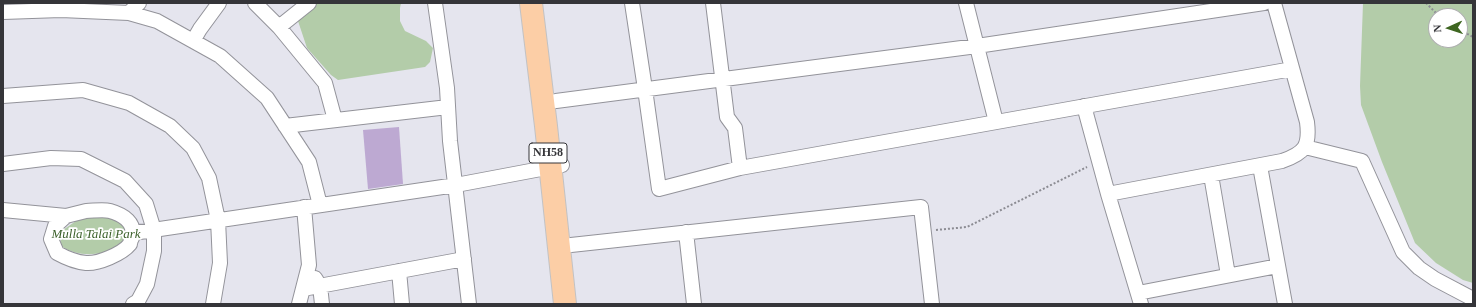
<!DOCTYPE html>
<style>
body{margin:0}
#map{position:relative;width:1476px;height:307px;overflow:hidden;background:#e5e5ee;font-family:"Times New Roman",serif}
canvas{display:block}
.frame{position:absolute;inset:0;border:4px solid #353539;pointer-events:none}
.north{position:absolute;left:1428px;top:8px;width:40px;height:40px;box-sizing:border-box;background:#fff;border:1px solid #aeaeb0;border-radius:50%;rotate:267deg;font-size:11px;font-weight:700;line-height:16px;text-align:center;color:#353539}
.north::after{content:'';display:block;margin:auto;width:14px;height:18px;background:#3e6621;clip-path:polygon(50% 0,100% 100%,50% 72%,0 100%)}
</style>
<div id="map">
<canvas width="1476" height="307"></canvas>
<div class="frame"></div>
<div class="north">N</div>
</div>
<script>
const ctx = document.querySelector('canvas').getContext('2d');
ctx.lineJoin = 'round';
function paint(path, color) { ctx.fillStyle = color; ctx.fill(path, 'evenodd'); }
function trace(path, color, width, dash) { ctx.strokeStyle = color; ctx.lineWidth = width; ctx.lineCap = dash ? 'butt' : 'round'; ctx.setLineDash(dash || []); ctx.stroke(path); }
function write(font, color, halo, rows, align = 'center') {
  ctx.font = font + ' "Times New Roman",serif'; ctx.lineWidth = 3.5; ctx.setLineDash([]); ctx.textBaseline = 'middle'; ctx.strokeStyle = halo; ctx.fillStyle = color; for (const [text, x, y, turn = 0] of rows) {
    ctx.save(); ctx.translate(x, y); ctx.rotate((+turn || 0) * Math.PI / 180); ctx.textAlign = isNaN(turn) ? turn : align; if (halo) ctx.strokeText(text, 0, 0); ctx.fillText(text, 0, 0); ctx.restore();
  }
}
paint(new Path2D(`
 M312,3H401L400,8V21L405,31L426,41L433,48L430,62L425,67L338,80L331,75L307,48L298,21Z
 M1363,3H1473V283L1463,280L1436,263L1415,243L1382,162L1361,105L1360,86ZM1436,16H1460V40H1436Z
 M94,214L125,221L132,232C117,255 84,261 61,246L60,232L76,221Z`), '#b3cca9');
paint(new Path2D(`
 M399,127L403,184L368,189L363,130Z`), '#bda9d2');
const minor = new Path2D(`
 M255,3L279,27L325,83L335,120
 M435,3L447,88L450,141L469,304
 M632,3L645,89L659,189L740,168L1292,69
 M713,3L727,117L735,128L740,168
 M966,3L996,122
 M3,12L61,10L129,13L157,21L220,56L267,98L309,162L320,205
 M129,13L139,3
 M279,27L309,3
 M193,41L200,29L219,3
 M3,96L83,90L129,103L170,126L193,148L209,178L218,220L220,263L213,304
 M556,101L977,46L1264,3
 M1084,106L1108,194L1141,304
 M285,126L448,107
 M1305,147L1362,161L1403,252L1419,268L1435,279L1473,299
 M3,164L51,158L81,159L125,181L146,204L154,230V251L147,284L138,301L133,304
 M1260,166L1285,304
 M1211,175L1228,275
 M1108,194L1282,161C1305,153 1310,146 1307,122L1274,3
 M3,210L66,216
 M86,211C93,211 103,209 110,211C124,215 136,223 132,238C131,239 130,243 130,244C122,254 98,264 86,263C75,262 66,258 57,253L51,239L55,226L66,216Z
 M686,232L694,304
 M133,233L456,185L562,165
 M571,245L921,207L932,304
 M399,271L402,304
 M315,278L320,286L322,304
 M303,289L464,259
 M1138,293L1278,266
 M299,304L309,265L304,207`);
const trunk = new Path2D(`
 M531,3L546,126L565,304`);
trace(minor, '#93939a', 16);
trace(trunk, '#c2c2c4', 24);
trace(new Path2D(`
 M1426,3L1439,16
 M1460,30L1473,37
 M936,230L967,227L1087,167`), '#8b8b92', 2, [2, 2]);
trace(minor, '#fff', 14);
trace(trunk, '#fccea6', 22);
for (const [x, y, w] of [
 [548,153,38]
]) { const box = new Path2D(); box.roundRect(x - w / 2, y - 10, w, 20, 3); ctx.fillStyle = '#fff'; ctx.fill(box); trace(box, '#353539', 1); }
write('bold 12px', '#353539', null, [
 ["NH58",548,153]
]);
write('italic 13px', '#3a5f29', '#fff', [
 ["Mulla Talai Park",96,235]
]);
</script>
